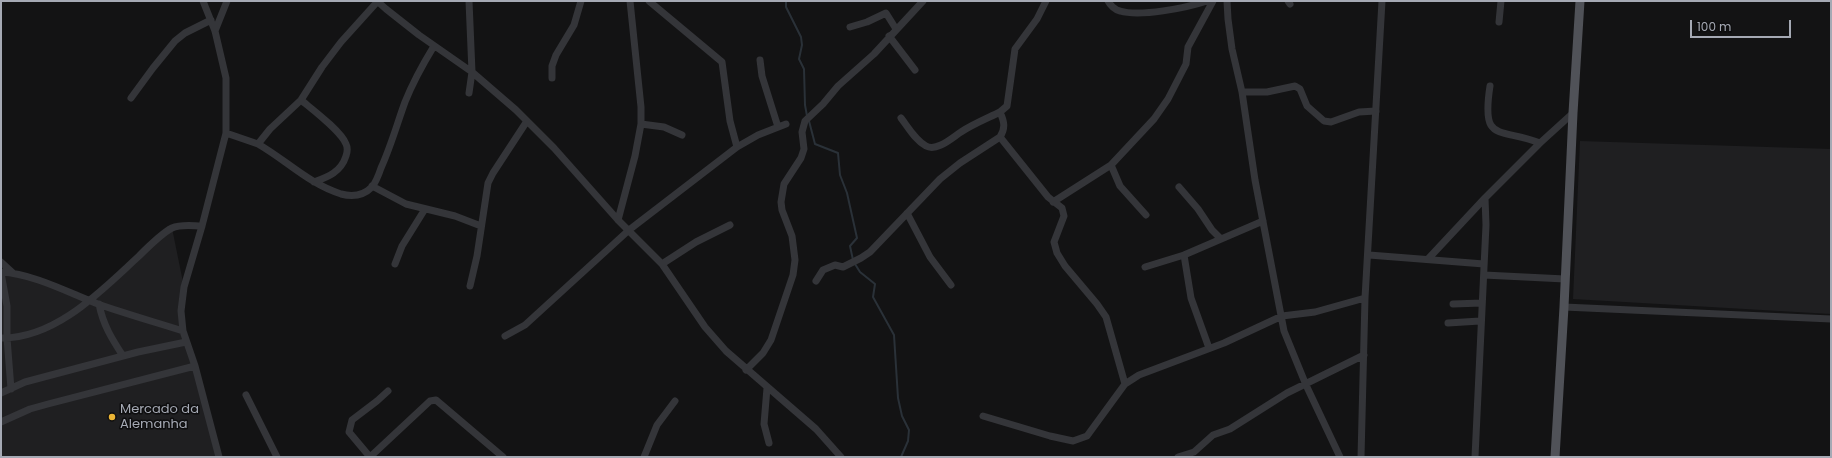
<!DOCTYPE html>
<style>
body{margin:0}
#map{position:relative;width:1832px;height:458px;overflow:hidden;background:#131314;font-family:Poppins,sans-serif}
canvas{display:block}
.frame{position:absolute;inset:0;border:2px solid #a5a9b4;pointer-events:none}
.scale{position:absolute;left:1690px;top:20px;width:101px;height:18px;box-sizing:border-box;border:2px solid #a5a9b4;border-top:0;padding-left:5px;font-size:12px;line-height:14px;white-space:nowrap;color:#a5a9b4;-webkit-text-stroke:3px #0e0e0f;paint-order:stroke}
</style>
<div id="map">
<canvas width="1832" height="458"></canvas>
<div class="frame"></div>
<div class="scale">100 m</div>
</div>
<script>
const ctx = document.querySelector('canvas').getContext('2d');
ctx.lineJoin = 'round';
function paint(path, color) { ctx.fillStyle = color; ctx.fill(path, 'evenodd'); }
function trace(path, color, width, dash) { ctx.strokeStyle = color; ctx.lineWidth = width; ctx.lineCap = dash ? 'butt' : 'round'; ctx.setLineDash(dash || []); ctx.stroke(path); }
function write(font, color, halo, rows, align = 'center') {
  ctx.font = font + ' Poppins,sans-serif'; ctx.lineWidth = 3; ctx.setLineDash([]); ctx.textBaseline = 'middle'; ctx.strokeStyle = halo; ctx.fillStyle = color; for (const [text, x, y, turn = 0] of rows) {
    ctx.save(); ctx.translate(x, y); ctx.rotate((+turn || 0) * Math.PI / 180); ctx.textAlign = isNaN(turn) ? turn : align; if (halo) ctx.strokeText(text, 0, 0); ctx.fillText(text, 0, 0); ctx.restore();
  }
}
paint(new Path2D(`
 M1580,141L1831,149V314L1573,299Z
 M172,228L184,287L181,311L219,457H1V272L13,273L91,301Z`), '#1f1f21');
trace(new Path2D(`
 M786,1V7L801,37L802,45L799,59L804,69L805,105L807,116
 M809,121L815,144L838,153L840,175L847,193L857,238L850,246L853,260
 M855,264L860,272L875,284L873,297L894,335L898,398L902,416L909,430L908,441L901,457`), '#2a3138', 2);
trace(new Path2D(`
 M203,1L215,31L226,78V133L202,226L184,287L181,311L183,331L195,366L219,457
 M377,1L386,9L419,35L472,72L516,110L554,148L618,220L662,264L705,327L726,351L816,429L841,457
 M649,1L722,62L730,121L737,147
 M1108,1C1110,5 1115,10 1120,11C1140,17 1186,8 1207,1
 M1227,1L1228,19L1232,49L1242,92L1255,180L1284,331L1306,385L1340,457
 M1288,1L1290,4
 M1499,22L1501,1
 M850,27L867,22L886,13L896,29
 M215,31L227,1
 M889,36L915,70
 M760,60L762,76L778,127
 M552,78V66L556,55L574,25L581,1
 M1490,86C1481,144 1499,127 1540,143
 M1242,92H1267L1295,86L1300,89L1307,106L1324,121L1331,122L1359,112L1376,111
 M469,93L472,72L469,1
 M131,98L153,68L175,41L185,33L211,20
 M301,100C313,110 341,131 346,144C348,148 347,153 346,156C341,172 328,177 314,182
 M901,118C908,127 915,140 926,146C937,152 953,137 961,132C973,124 988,118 1000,112
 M641,124L664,127L682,135
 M226,133L258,144L270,129L301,100L322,67L341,42L378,1
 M1000,137L1048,197L1062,208L1064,216L1054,242L1057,253L1065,266L1097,304L1106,317L1125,384
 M258,144C286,160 309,184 341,194C352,197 363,196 372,187C376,182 379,174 381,168C391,146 397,124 405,102C413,82 423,64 434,46
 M1111,165L1120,186L1146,215
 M372,186L406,204L455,216L481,226
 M1179,187L1198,209L1212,230L1221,239
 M1053,202L1111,165L1154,119L1168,99L1186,64L1188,47L1213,1
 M907,213L930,257L951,285
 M618,220L635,156L641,124V107L630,1
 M1369,255L1484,264
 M1428,259L1485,198
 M1,262L13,273
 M395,264L402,246L425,209
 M662,264L696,242L730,225
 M1145,267L1184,255
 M1,272C34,274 67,292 98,304C126,314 155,322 183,331
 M1,273L7,306V338L11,389
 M1484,275L1565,279
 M816,281L823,270L835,265L843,267L861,258L870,252L940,179L960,163L1000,137C1006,128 1004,121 1000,112L1007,106L1015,49L1037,19L1046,1
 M470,286L477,256L488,183L493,173L527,121
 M99,304C103,325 112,339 123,356
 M1453,304L1482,303
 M1564,307L1831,319
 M1448,323L1480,321
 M505,336L525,325L629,230L737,147L758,135L786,124
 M1,338C56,339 102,290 139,256C148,247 162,233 172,228C181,224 193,226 202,226
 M1209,348L1191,298L1184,255L1263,221
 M746,370L763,353L771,340L793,275L795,260L792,236L782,210L781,202L784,184L801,158L804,149L802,132L805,121L823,104L838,86L874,54L923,1
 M767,388L764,424L769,443
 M1,393L25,382L138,352L186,342
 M246,395L277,457
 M983,416L1050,436L1073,441L1087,436L1125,384L1139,375L1224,343L1282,316L1315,312L1365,298
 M1,422L30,409L48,404L195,366
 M370,457L430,401L436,400L503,457
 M370,457L349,432L352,420L377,401L388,391
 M644,457L657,425L675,401
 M1178,457L1194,452L1213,435L1230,429L1287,393L1364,355
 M1361,457L1365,298L1382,1
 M1475,457L1486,225L1485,198L1540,143L1573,113`), '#343539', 7);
trace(new Path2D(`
 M1555,457L1564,307L1573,113L1580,1`), '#505258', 9);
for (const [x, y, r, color] of [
 [112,417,4,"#eab435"]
]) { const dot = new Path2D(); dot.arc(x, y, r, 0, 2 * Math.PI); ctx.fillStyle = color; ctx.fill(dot); trace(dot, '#0e0e0f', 1.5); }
write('13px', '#a5a9b4', '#0e0e0f', [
 ["Mercado da",120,410],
 ["Alemanha",120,425]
], 'left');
</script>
